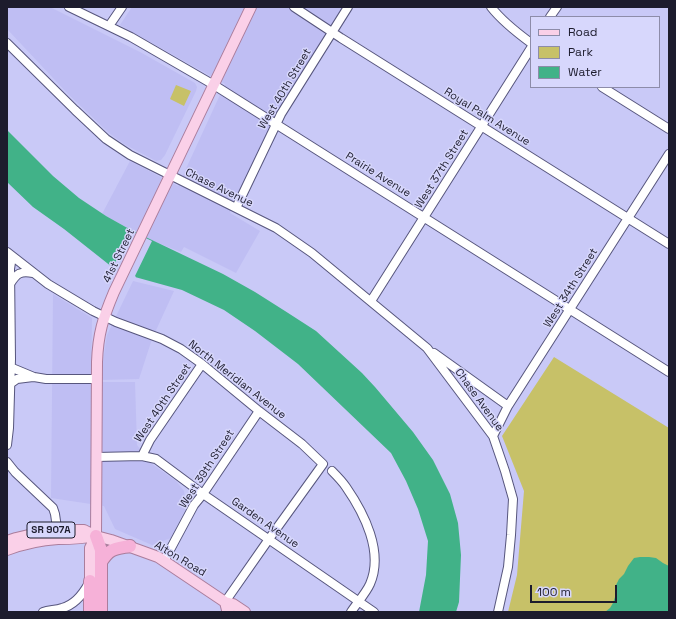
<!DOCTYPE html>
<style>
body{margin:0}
#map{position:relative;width:676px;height:619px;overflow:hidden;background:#c9c9f7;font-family:"Space Grotesk",sans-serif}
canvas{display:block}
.frame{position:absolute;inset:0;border:8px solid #1d1c2d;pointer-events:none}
.legend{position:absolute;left:530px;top:16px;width:130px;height:72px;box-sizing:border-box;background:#d7d7fc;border:1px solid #8d8ca9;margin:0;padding:5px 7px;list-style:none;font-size:12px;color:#1d1c2d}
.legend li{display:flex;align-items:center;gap:8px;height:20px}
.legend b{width:20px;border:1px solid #8d8ca9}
.scale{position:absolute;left:530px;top:585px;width:87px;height:18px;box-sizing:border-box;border:2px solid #1d1c2d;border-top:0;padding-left:5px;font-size:12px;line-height:14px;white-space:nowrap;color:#1d1c2d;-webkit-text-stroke:3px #d7d7fc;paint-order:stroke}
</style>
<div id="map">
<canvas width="676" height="619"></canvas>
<div class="frame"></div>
<ul class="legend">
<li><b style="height:5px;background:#fad0e8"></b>Road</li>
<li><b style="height:11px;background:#c7c168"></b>Park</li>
<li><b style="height:11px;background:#41b288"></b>Water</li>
</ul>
<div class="scale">100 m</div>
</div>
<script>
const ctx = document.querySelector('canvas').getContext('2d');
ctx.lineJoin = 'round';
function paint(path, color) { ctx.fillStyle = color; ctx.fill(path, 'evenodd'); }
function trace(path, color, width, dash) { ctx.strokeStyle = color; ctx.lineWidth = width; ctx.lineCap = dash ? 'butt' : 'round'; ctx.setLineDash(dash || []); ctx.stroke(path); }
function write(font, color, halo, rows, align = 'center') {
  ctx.font = font + ' "Space Grotesk",sans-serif'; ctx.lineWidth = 3; ctx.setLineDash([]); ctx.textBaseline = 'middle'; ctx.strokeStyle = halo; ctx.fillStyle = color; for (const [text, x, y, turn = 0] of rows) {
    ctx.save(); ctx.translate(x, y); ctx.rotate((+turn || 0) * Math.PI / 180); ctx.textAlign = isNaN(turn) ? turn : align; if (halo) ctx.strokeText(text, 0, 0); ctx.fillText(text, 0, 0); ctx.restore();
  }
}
paint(new Path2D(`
 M7,7H50L140,52L195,83L197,87L196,91L165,155L161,160L156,161L124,144L109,133L68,94L7,29Z
 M132,7H343L275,117L230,213L260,231L236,273L184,247L181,252L153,241L131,230L102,214L130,161L178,186L225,84L120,25Z
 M133,281L174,291L152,339L139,379L100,380L107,335Z
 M53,294L92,318L91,382H135L137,445L152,464L176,481L184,491L186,508L171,538L152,545L115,529L104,506L51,498Z`), '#bfbef3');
paint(new Path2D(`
 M176,85L191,91L184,106L170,99Z
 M554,357L669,428V612H508L517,575L524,491L502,436Z`), '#c7c168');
paint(new Path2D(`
 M7,130L53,176L79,198L106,216L131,230L223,274L255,292L285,311L316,331L362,373L375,387L413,432L433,460L450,494L458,523L461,555L459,602L456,612H419L426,575L428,541L418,509L406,481L391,453L298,364L255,331L224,310L182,290L135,277L112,267L64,229L33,207L7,182Z
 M640,557H649L656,558L663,563L669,566V612H605L610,608L613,603L616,594V585L619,579L624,574L628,566L634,558Z`), '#41b288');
paint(new Path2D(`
 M131,231L152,241L135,276L136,277L135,279L111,269L112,267H113Z`), '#c9c9f7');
const minor = new Path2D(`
 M69,7L131,37L214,85L669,372
 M294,7L341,38L669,244
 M491,7C502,21 516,32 531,43
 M550,17L557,7
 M109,26L122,7
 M7,43L75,110L106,139L130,155L276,228L312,253L427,348L493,436L505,471L513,499L511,535L508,567L498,612
 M602,87L669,129
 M236,208L281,114L348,7
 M7,252L48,284L93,311L116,322L162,339L181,349L202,364L259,411L302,444L323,464L269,539L225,602
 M10,284C17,273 20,271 33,273
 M371,301L531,48
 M434,353L508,406
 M10,367L34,377L46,379H97
 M10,384L17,379L33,377
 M493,436L508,406L669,154
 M7,445L9,428L11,359L10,269L12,256
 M142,456L156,459L203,494L374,612
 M96,457L142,456L150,440L202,364
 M7,462L15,472L53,508L55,514L58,535
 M332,471C337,476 342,481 346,487C364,513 384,552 370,584C366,593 357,603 351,612
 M164,561L194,505L203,494L259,411
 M43,612C49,610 56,610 62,608C75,605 83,594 89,583`);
const major = new Path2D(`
 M7,541L16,538L41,532L58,530H84L96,536L111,540L158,557L225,602L233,604L245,612
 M7,550C23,544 41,540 58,539C72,539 82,539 96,536
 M90,581V548L96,536L97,362C98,334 103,318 114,292L251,7
 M225,602L227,610L229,612`);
const highway = new Path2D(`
 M96,536L101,550V612
 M101,562C110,548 114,549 130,546
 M90,612V581`);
trace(minor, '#57567d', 10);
trace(major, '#aa7d9c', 12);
trace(highway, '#aa7d9c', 14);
trace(minor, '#fff', 8);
trace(major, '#fad0e8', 10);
trace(highway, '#f6b1d8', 12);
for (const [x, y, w] of [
 [51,530,48]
]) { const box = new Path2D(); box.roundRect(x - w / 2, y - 8, w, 16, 3); ctx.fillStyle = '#d7d7fc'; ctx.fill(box); trace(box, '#1d1c2d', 1); }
write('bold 10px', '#1d1c2d', null, [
 ["SR 907A",51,530]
]);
write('11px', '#1d1c2d', '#d7d7fc', [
 ["West 40th Street",285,89,-59],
 ["Royal Palm Avenue",487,117,32],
 ["West 37th Street",442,169,-58],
 ["Prairie Avenue",378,175,32],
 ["Chase Avenue",219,188,26],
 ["41st Street",119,256,-64],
 ["West 34th Street",571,288,-58],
 ["North Meridian Avenue",237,380,38],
 ["Chase Avenue",479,400,54],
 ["West 40th Street",163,403,-56],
 ["West 39th Street",207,469,-57],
 ["Garden Avenue",265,523,35],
 ["Alton Road",180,559,31]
]);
</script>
